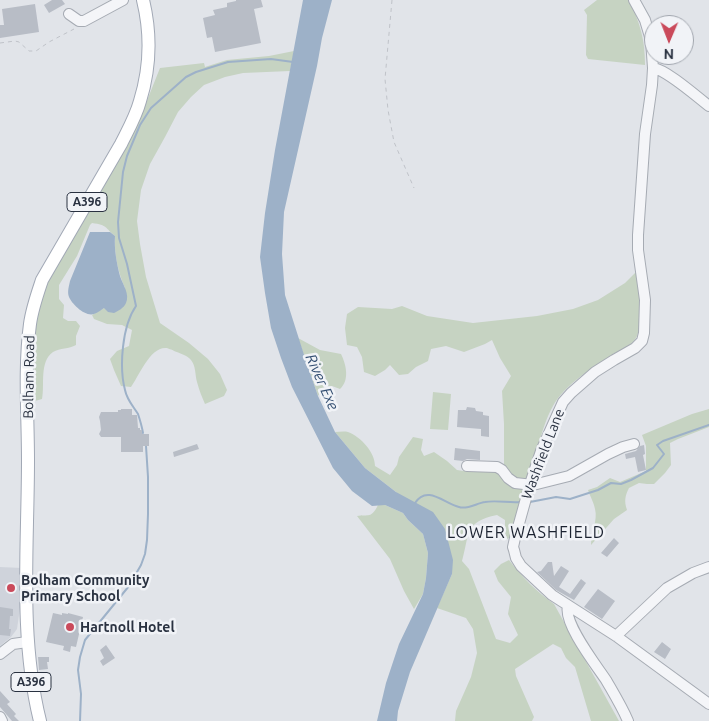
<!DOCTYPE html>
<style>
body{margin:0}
#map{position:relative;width:709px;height:721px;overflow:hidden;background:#e1e4e9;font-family:Ubuntu,sans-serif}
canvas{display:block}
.north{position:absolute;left:644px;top:15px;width:50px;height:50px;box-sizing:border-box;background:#f1f3f7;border:1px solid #a1a6ae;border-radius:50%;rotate:181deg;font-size:14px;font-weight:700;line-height:20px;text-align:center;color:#2a3241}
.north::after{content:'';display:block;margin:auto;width:18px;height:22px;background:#ca4a5b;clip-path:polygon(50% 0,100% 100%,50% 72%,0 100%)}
</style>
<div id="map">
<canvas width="709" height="721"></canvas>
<div class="north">N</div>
</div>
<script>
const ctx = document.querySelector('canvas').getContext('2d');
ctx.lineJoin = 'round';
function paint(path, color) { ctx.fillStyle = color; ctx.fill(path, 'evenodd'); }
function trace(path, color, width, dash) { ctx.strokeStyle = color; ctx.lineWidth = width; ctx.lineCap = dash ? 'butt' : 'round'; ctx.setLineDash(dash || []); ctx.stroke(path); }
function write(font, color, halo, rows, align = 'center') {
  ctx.font = font + ' Ubuntu,sans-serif'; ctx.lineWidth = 5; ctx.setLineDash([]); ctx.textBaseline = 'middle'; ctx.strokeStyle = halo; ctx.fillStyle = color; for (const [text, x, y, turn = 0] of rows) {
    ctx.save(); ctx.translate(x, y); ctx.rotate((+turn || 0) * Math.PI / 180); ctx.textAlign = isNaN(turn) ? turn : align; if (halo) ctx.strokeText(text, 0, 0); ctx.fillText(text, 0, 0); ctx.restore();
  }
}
paint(new Path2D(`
 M0,567L22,568L20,608L17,629L11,637L0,646Z`), '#cfd3db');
paint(new Path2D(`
 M597,0H629C640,23 645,39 645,65L588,59L586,55L587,15L584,10Z
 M294,51L290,71L243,73L225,77L204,85L191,97L178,112L165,137L150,164L141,190L137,221L140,244L146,277L160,323L189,343L208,359L220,374L227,390L224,396L205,404C202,397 199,390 197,382C195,375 196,366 191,360C187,355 179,353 174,351C173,350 167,348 166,348C150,347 139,376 131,387L121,386L114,370L110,359L117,351L129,346L132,330L122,325L107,324L94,319L92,315L104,308L125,288C118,272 114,254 115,236C105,228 108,225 92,223L90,225L77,256L59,285V299L64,305L63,318L68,321H76L80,326L76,336V345C69,349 60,348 53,352C39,362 45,385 42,399L35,401L30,396L34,325L44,289L144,108L160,68L204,63L205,67L227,60L269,56Z
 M637,271C639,286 643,323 637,336C633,345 622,349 613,354C593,368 565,384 553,406C546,418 542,433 538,446C527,476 517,506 511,537L507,539L505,532V520L497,515C464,522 470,533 462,561L469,569L496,639L510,643L518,635L508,614L511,597L498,581L494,571L501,564L509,560C522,577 537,592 554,604L619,721H591L575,667L566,658L561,648L553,644L515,669L516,676L534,717L532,721H455L456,711L471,677L477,653L473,629L466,618L437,608L452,574L396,492L365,468L335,432C339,432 344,431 348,432C361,437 375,452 375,466L390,475L397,465L399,457L413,437L423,439L421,450L424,456L434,452L447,461L457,470L470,472H484L498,470L504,464V424L502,391L511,376L500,358L492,340L485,344L464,352L446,346L431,349L428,361L416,367L408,374L399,375L390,365L385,370L375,376L364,372L362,357L357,347L347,345L345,328L347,314L358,307L392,309L402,306L427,316L473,323L537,316L573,309L598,300L625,283Z
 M298,338L320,350L341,354C346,364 350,380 340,389L332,386H325L318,396Z
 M433,392L451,394L448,430L430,429Z
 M709,409V427L678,439L670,443L671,465L665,473L654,484H647L639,483L629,488C625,496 624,501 627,510L614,519L591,545C591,533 598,520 595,509C594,503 590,496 588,490L597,487L610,478L620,482L646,471V446L642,435L692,414Z
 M378,505H385L403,513L408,520L423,534L428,553L426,578L423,594L414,609L404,591L390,559L357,516C369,514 371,519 378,505Z`), '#c6d3c2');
paint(new Path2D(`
 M303,0H332L322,38L317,66L284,212L282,254L285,295L306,361L318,396L335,432L365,468L396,492L433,512L445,529L453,560L452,574L410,672L398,711L397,721H377L386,683L399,644L423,594L426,578L428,553L423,534L408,520L403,513L385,505L372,506L352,491L333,468L292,387L281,358L271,328L265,293L260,257L265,213L275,150Z
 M90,232H110L115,236C114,250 117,264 120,276C123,285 130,294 126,303C124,308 118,311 114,313L108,312L104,308C101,310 97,313 94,314C85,317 72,304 69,297C67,292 69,286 70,281Z`), '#9db1c8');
trace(new Path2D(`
 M143,433C142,427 140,420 138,414C133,406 127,400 125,390C119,367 122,326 136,306L127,264L119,238L118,222L123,172L127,156L140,125L151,108L186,77L196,72L228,62L271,59L293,62
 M530,502L556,497L570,499L598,490L611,483L621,484L631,480L653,468L664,454L657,445L663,441L709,425
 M415,503C427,484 445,504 459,507C467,510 477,503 485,502C496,500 509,503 520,502
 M80,721L81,694L78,670L80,657L85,640L129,586L141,565L145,554L147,540L148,514V477L146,446`), '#9db1c8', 2);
paint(new Path2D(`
 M52,0H62L65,4L49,13L44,5Z
 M236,0H261L263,7L254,9L261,43L215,52L212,37L207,38L203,18L215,15L213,10L227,7V3L236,1Z
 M35,4L39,32L0,38V25H4L2,9Z
 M467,407L475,408L476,411L483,412V415L489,416V437L481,436V429L457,427L458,410H466Z
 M121,409H132V415H137L138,428H140V430H142V434H149V446H143V452H121V437H101L99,434L101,430L100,421L99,417L101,412H118V410H121Z
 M197,444L199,449L174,457L173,452Z
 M644,445L645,454L643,455L646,470L638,472L635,457L626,459L625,454L636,451L640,446Z
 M455,448L480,451V460L467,459L463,461L454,460Z
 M614,538L619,543L607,557L601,553Z
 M548,562H552L554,576L561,566L569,571L559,587L570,594L581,579L586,583L574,600L556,590L537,572L541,571Z
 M598,589L615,601L602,619L584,607Z
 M0,607L13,609V616H10L9,629H11L10,636L0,635Z
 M53,613L62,615V613L68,614V613L83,617L76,647L71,646L70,652L63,650L64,646L46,642Z
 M662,642L671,649L665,659L654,652Z
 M106,645L115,658L103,666L100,661L104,658L100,650Z
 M38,657H49V662H47L48,669L39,670Z
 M0,691L10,702L7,704L16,714L14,716L19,721H12L0,707Z`), '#b8bdc6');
const minor = new Path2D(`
 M634,0L645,20L651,40L653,68L652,85L645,134L638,235V250L645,300L644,333L642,341L635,348L614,360L595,372L571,393L563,402L541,451L530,484L515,538L513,547L514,550L516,558L521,566L552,595L616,636L709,704
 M69,14L79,21H84L123,0
 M653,68C667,70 696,96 709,106
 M467,466L497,467L502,470L508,478L515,483L533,485L569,476L608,454L623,447L634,444
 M568,606C563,623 596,665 606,680C614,694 622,707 628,721
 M616,636L667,588L693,573L709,567
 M0,654L13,644L27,642
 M0,717L2,721`);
const major = new Path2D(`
 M40,721C19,636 28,547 28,460C28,415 24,369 30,324C32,309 37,295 42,280L121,144C128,130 136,116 140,101C150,69 151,33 143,0`);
trace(minor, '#a6abb3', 12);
trace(major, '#a1a8b5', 14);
trace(new Path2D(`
 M392,0L385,79L388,110L394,142L414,188
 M0,43L15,41L19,42L29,51H36L49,42L74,29`), '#bfc2c8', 1, [4, 4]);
trace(minor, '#f4f5f8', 10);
trace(major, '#fff', 12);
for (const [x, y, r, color] of [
 [11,588,5,"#ca4a5b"],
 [70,627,5,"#ca4a5b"]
]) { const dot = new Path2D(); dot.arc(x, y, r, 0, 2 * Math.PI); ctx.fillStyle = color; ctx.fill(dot); trace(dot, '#f1f3f7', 2); }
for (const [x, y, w] of [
 [87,202,40],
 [31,682,40]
]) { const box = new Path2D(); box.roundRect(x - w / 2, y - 9.5, w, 19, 4); ctx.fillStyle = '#f1f3f7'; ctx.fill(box); trace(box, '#2a3241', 1); }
write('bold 12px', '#2a3241', null, [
 ["A396",87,202],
 ["A396",31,682]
]);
write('14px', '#2a3241', '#f1f3f7', [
 ["Bolham Road",29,377,-89],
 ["Washfield Lane",543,454,-69]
]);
write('bold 14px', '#2a3241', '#f1f3f7', [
 ["Bolham Community",21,580],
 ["Primary School",21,596],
 ["Hartnoll Hotel",80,627]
], 'left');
write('italic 15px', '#355073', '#f1f3f7', [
 ["River Exe",322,382,66]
]);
ctx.letterSpacing = '1px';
write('16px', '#1c2331', '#f1f3f7', [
 ["LOWER WASHFIELD",526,533]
]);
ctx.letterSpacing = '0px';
</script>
